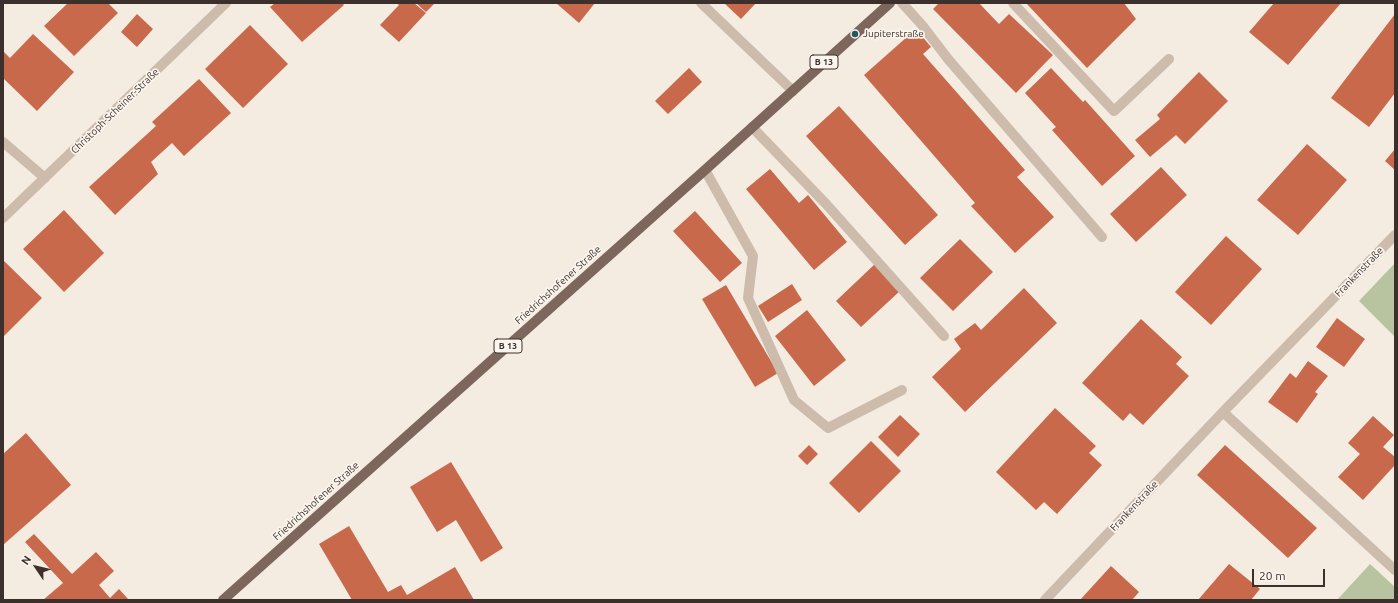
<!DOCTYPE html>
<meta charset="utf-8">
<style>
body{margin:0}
#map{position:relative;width:1398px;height:603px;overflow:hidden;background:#f4ebe1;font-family:Ubuntu,sans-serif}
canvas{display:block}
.frame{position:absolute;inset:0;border:4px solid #3b302b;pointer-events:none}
.north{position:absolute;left:16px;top:547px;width:40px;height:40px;-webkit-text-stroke:3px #fbf5ee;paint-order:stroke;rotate:305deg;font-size:11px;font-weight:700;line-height:16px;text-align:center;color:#3b302b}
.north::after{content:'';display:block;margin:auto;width:14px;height:18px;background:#3b302b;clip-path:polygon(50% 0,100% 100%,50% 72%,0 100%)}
.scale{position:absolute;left:1252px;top:569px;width:73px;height:18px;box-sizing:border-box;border:2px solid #3b302b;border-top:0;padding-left:5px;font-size:12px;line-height:14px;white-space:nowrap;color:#3b302b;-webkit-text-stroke:3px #fbf5ee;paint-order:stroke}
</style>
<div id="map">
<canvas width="1398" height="603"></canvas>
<div class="frame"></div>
<div class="north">N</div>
<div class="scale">20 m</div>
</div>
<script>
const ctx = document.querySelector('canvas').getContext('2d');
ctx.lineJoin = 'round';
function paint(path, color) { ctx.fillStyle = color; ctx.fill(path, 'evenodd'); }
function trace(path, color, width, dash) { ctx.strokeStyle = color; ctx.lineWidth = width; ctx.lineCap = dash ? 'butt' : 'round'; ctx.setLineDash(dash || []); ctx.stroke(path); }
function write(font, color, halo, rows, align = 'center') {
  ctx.font = font + ' Ubuntu,sans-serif'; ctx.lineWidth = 3.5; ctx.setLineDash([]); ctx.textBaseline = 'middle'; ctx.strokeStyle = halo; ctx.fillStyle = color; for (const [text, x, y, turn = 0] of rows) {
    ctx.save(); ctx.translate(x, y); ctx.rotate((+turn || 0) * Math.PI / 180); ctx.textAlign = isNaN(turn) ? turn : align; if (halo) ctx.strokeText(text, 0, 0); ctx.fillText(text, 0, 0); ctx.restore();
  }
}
paint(new Path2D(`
 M1395,263V337L1359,301Z
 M1370,564L1395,587V600H1337Z`), '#b8c4a0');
paint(new Path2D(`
 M68,3H108L118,13L74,56L44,26Z
 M275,3H342L344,5L302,42L270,7Z
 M396,3H414L426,13L399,42L380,25L399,5Z
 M416,3H435L426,12Z
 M556,3H595L579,23Z
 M724,3H756L741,19Z
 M939,3H979L999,24L1009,14L1053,55L1016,93L933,9Z
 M1026,3H1124L1136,19L1087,68Z
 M1274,3H1341L1288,65L1249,32Z
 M137,14L153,29L137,47L121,32Z
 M1395,14V93L1369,127L1331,98Z
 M250,25L288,64L243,108L205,69Z
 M916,29L931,47L923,54L1025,170L1017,177L1054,217L1015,253L971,206L975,203L864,75Z
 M33,34L74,72L37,111L3,78V54L4,52L10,58Z
 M689,68L702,82L668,114L655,101Z
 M1051,68L1083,102L1085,100L1135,156L1102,186L1052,130L1056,127L1025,93Z
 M1199,72L1228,101L1185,144L1176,135L1150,157L1135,140L1160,119L1157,115Z
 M199,79L231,113L184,156L172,143L151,162L158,174L115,215L89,187L156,126L152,122Z
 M839,106L938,215L905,245L806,136Z
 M1307,144L1347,180L1298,235L1257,200Z
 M1395,149V170L1385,161Z
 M1161,167L1187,195L1136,242L1110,214Z
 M770,169L799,203L808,195L847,242L814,270L746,189Z
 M64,210L104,253L64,292L23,249Z
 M695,211L742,263L720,282L673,231Z
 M1226,236L1262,269L1211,325L1175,292Z
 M960,239L993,272L953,311L920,278Z
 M3,260L42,298L3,337Z
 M876,263L901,290L861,327L836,301Z
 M792,284L802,300L768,322L758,306Z
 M726,285L778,373L755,387L702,299Z
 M1024,288L1057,323L965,412L932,377L961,349L954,339L975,323L981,330Z
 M807,310L846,360L814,386L775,336Z
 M1337,318L1365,339L1344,367L1316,347Z
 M1141,319L1182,357L1176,364L1189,376L1143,425L1130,413L1123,421L1082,383Z
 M1308,361L1328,376L1315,392L1318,394L1297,423L1268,402L1290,373L1296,378Z
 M1055,408L1096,446L1089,453L1102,465L1057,514L1044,502L1036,510L996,472Z
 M900,415L920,434L898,457L878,437Z
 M1373,416L1394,435L1383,447L1395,457V465L1363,500L1338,477L1360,454L1348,443Z
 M26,433L71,485L3,545V454Z
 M871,441L901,471L859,513L829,483Z
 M809,445L818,454L807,465L798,456Z
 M1225,445L1317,528L1288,558L1197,475Z
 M451,462L503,548L481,562L456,520L437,532L410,487Z
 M349,526L388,592L401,585L407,595L455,567L474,600H352L319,544Z
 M34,534L72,574L96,552L114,571L99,585L110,598L119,589L129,600H43L63,583L25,542Z
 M1229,564L1260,589L1251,600H1198Z
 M1111,566L1139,592L1132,600H1080Z`), '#c8694b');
trace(new Path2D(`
 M902,3L922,25L948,59L1102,237
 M1013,3L1114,111L1169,59
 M752,127L827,205L944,336
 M705,170L753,256L748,298L794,400L828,428L902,390`), '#cdbbac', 10);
trace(new Path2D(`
 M701,3L793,91
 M3,142L45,178
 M3,218L226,3
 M1223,412L1395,570
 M1045,600L1223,412L1395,235`), '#cdbbac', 10);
trace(new Path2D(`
 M223,600L705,170L890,3`), '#7d675c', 10);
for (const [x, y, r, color] of [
 [855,34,4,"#1f5a5e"]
]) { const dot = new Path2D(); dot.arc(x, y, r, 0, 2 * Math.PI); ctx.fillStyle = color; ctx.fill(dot); trace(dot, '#fbf5ee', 1.5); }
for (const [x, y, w] of [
 [824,62,28],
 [508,346,28]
]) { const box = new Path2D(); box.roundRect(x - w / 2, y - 7, w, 14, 3); ctx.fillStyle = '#fbf5ee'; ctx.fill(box); trace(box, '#3b302b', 1); }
write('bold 9px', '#3b302b', null, [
 ["B 13",824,62],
 ["B 13",508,346]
]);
write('10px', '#3b302b', '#fbf5ee', [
 ["Jupiterstraße",863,34]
], 'left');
write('10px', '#3b302b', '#fbf5ee', [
 ["Christoph-Scheiner-Straße",115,111,-44],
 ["Frankenstraße",1359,272,-46],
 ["Friedrichshofener Straße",558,285,-42],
 ["Friedrichshofener Straße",316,501,-42],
 ["Frankenstraße",1134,506,-47]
]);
</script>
